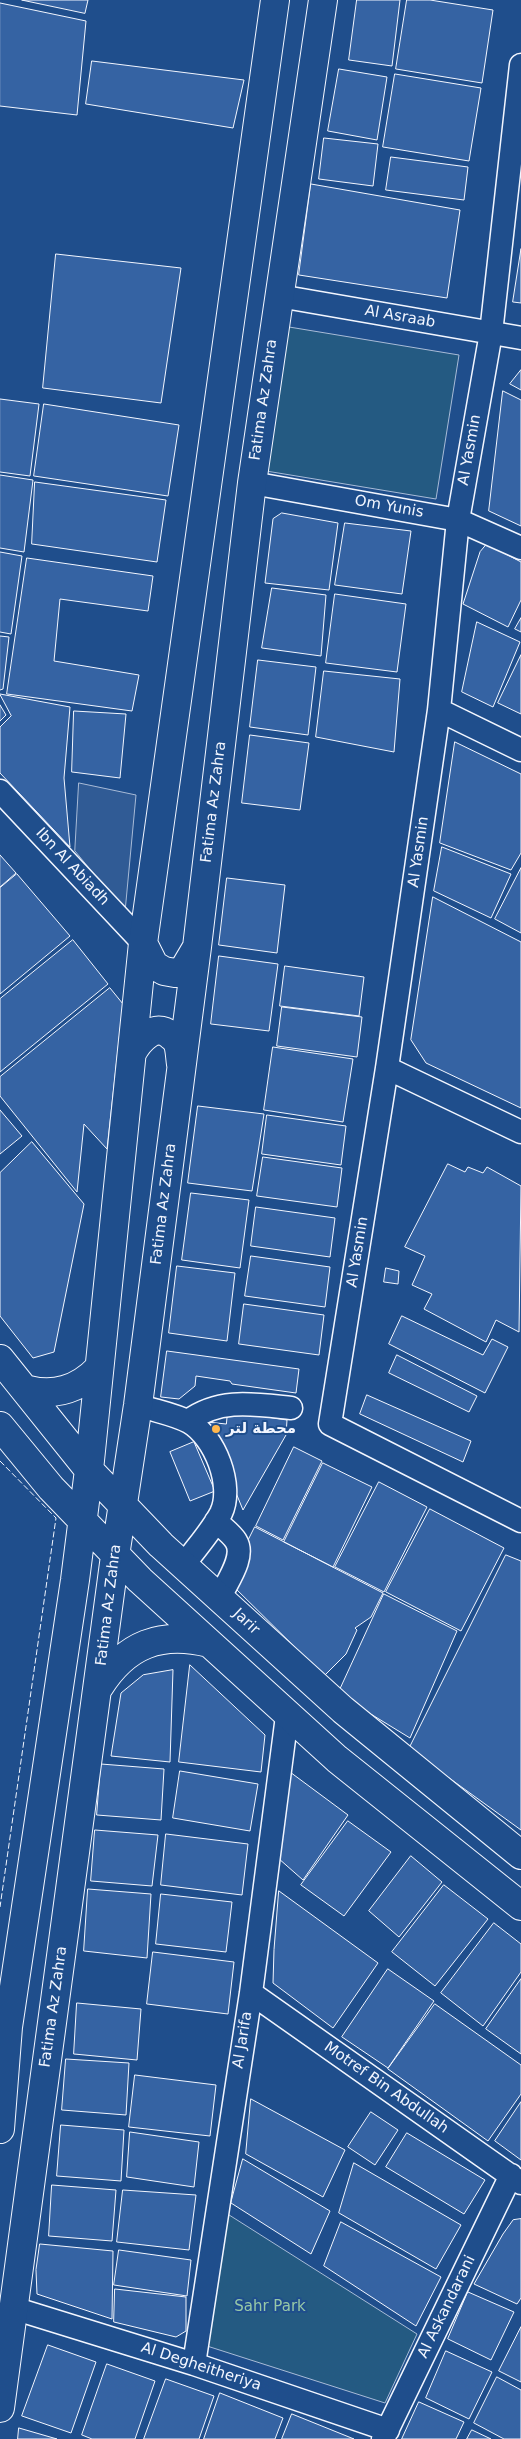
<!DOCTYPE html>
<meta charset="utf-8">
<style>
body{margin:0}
canvas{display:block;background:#1f4e8c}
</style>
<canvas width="521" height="2439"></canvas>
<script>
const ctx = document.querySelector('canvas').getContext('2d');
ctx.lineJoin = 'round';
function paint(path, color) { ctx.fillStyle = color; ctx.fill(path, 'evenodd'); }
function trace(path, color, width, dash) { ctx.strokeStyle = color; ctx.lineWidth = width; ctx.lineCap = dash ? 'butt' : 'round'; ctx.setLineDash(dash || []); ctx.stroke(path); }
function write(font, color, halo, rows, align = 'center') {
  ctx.font = font + ' "DejaVu Sans",Vazirmatn,sans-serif'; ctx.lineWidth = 4; ctx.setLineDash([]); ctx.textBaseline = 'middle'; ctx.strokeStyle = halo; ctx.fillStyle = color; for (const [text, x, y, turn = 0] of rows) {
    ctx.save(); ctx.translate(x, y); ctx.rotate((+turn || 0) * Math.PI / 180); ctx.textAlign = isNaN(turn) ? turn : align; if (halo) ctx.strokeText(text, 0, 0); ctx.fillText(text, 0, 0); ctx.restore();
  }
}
const green = new Path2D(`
 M289,327L459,355L436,499L266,471Z
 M226,2213L417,2334L385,2403L207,2346Z`);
paint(green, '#245a82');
trace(green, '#a8bbd7', 1);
const parking = new Path2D(`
 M79,783L136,795L125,912L75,851Z`);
paint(parking, '#305b95');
trace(parking, '#a8bbd7', 1);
const building = new Path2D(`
 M22,0H88L85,13Z
 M357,0H400L392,66L349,60Z
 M407,0H430L493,10L482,83L396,69Z
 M0,3L86,21L77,115L0,106Z
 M92,61L244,80L233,128L86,104Z
 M339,69L387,77L377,140L328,131Z
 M395,74L481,88L469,161L383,147Z
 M324,138L378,144L373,186L319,179Z
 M391,157L468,167L464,200L386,190Z
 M311,184L460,210L447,298L299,275Z
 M521,249V303L513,302Z
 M56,254L181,268L161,403L43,388Z
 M521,370V390L510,384Z
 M503,391L521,400V526L489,511Z
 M0,399L39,404L30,476L0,472Z
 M44,404L179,425L168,496L34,476Z
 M0,475L33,480L24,552L0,548Z
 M35,482L166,500L157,562L32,544Z
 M282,513L338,523L329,590L265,583L273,519Z
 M345,523L411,531L402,594L335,585Z
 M487,544L521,562V600L508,627L463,604L480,552Z
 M0,552L22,556L11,634L0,632Z
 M27,558L153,576L148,611L60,599L54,661L139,675L132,711L7,694Z
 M272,588L326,595L321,656L262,648Z
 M335,594L406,604L397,672L326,663Z
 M521,618V632L515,629Z
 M477,622L520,642L493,707L462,692Z
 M0,636L9,637L3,689L0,690Z
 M521,655V714L498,703Z
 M258,660L316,667L308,735L250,727Z
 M324,671L400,679L394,752L316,737Z
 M0,694L70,707L64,778L70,847L0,773V727L11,716Z
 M0,705L6,715L0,721Z
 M74,711L126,714L120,778L72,772Z
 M250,735L309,743L300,810L242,803Z
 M455,742L521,774V853L511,870L440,843Z
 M442,847L511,874L491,918L434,891Z
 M0,855L16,873L0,887Z
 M521,868V933L495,919Z
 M17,874L70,936L0,994V888Z
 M227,878L285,885L277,953L219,945Z
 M433,897L521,942V1108L426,1063L411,1040Z
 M73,940L108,984L0,1072V999Z
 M219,956L278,964L269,1031L211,1024Z
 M285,966L364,977L359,1016L280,1006Z
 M110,988L123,1004L107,1149L84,1124L77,1192L0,1096V1077Z
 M282,1007L362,1017L357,1057L277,1046Z
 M273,1047L353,1059L343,1122L264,1110Z
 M198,1106L264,1114L252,1191L188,1183Z
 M0,1110L22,1136L0,1154Z
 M267,1115L346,1126L341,1165L262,1154Z
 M32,1142L84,1204L54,1352L33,1358L0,1316V1173Z
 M263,1157L342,1168L337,1207L257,1196Z
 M448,1164L465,1172L468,1167L483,1173L487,1167L521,1186L519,1332L496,1320L486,1342L424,1309L432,1294L412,1285L425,1256L405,1247Z
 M191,1193L249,1200L240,1268L182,1260Z
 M256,1207L335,1218L330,1257L251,1246Z
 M251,1256L330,1267L325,1307L245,1296Z
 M177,1266L235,1273L227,1341L169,1333Z
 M386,1268L399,1271L398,1284L384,1282Z
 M244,1304L324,1315L319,1355L239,1344Z
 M402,1316L483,1355L492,1339L508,1347L485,1393L389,1344Z
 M167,1351L299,1369L296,1393L232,1384L230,1381L196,1376L195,1386L179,1399L161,1397Z
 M397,1355L477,1396L469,1412L389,1373Z
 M367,1395L471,1441L463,1462L360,1414Z
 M228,1411L287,1420L286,1435L243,1510L207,1422L226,1424Z
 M194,1442L215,1491L190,1501L170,1452Z
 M294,1447L322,1461L283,1540L256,1526Z
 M323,1463L372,1487L333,1567L284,1542Z
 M379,1482L427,1507L384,1592L335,1567Z
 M430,1509L504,1548L461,1631L386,1592Z
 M255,1527L383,1593L371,1617L355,1628L357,1630L346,1654L324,1676L228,1581Z
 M506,1555L521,1561V1830L409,1749Z
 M384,1594L457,1631L410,1738L338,1694Z
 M190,1665L265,1735L261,1772L179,1762Z
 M173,1670L170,1762L111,1756L121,1693L143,1675Z
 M101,1764L164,1769L161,1820L97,1815Z
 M180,1771L258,1784L250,1831L173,1818Z
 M290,1772L348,1815L303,1880L278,1858Z
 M348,1821L391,1852L344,1916L301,1885Z
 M95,1830L158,1835L152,1886L91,1881Z
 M166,1834L248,1844L242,1895L161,1885Z
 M411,1856L442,1882L399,1937L369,1911Z
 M444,1885L488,1919L435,1986L392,1952Z
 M88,1889L151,1894L147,1958L84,1951Z
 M279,1891L378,1963L333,2028L273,1983L274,1950Z
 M161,1894L232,1902L226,1952L156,1944Z
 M494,1923L521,1944V1972L483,2026L441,1993Z
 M153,1952L234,1962L228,2014L147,2004Z
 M388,1969L434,2001L388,2068L342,2037Z
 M521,1979V2054L486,2029Z
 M77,2003L141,2009L137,2060L74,2054Z
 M435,2004L521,2065V2094L488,2141L388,2069Z
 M66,2059L129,2063L126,2115L62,2110Z
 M135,2075L216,2085L210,2136L129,2127Z
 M251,2099L345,2150L323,2197L246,2154Z
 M521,2102V2160L495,2141Z
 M371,2112L398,2130L375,2165L348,2147Z
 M61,2125L124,2130L121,2181L57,2176Z
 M130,2132L199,2142L194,2187L127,2177Z
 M407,2133L485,2180L464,2214L386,2167Z
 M243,2159L330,2211L311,2254L231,2203Z
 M354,2163L461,2225L436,2269L339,2213Z
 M52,2185L116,2190L112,2241L49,2236Z
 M123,2190L196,2195L189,2250L117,2242Z
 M521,2219V2298L517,2304L474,2284L503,2234L513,2220Z
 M341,2222L441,2277L416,2326L324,2266Z
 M40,2244L113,2251L112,2319L37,2294L36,2270Z
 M119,2250L191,2260L187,2296L114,2285Z
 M115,2289L186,2297V2331L176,2337L114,2322Z
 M468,2292L514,2312L491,2360L448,2339Z
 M521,2327V2382L499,2371Z
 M48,2345L96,2362L71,2433L22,2416Z
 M446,2351L492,2372L469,2419L426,2398Z
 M107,2364L155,2381L135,2439H92L82,2435Z
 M497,2377L521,2390V2439H504L474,2423Z
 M166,2379L214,2396L199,2439H144Z
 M220,2393L283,2418L275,2439H204Z
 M419,2402L464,2422L456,2439H402Z
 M292,2414L354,2439H282Z
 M19,2428L57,2439H18Z
 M472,2430L491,2439H467Z`);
paint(building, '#3563a3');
trace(building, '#f2f6ff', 1);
const minor = new Path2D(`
 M521,65L491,333L458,520L439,710L387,1068L330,1424L521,1521
 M279,296L521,338
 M252,483L458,520L521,548
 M439,710L521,750
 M0,791L143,943
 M387,1068L521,1132
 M138,1405C155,1411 174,1414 189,1422C215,1437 234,1486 221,1513C211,1532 195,1549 183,1566
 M188,1421C220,1398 253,1404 291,1408
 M216,1521C222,1527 232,1534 236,1541C246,1557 226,1583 220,1597
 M251,1993L521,2183
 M13,2308L194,2364L388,2430
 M194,2364L251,1993L287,1716
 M383,2439L511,2175`);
const major = new Path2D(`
 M143,943L154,965L164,971L175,973L184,969L197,947
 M132,1053C139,1040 155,1022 170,1035C173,1037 177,1041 178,1044C180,1050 180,1058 181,1064
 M0,1359L89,1470L161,1545L343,1710L521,1855
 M24,1389C54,1397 78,1390 99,1368
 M0,1426L51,1488L140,1580L337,1759L521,1906
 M99,1687C126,1644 161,1631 209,1643
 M0,2129L8,2027L75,1580L89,1470L143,943L275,0
 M0,2408L115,1556L138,1405L197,947L252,483L323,0`);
trace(minor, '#f2f6ff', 25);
trace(major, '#f2f6ff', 30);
trace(minor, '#1f4e8c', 22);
trace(major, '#1f4e8c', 28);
trace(new Path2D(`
 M0,1461L56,1518L0,1907`), '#f2f6ff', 1, [6, 2.5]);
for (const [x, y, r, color] of [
 [216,1429,5,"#ffb74d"]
]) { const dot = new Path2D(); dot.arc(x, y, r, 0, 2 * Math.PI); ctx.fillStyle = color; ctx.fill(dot); trace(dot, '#1f4e8c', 2); }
write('15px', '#f2f6ff', '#1f4e8c', [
 ["Al Asraab",400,317,10],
 ["Fatima Az Zahra",264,400,-82],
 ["Al Yasmin",470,450,-80],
 ["Om Yunis",389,507,10],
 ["Fatima Az Zahra",214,802,-83],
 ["Al Yasmin",419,852,-82],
 ["Ibn Al Abiadh",72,867,47],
 ["Fatima Az Zahra",164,1204,-83],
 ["Al Yasmin",358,1252,-81],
 ["Fatima Az Zahra",109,1605,-83],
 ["Jarir",246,1622,43],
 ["Fatima Az Zahra",54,2007,-82],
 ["Al Jarifa",243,2040,-81],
 ["Motref Bin Abdullah",386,2088,35],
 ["Al Askandarani",447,2307,-64],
 ["Al Degheitheriya",201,2367,18]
]);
write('bold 15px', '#f2f6ff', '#1f4e8c', [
 ["محطة لتر",226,1429]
], 'left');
write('15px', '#97c8a6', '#1f4e8c', [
 ["Sahr Park",270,2307]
]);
</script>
